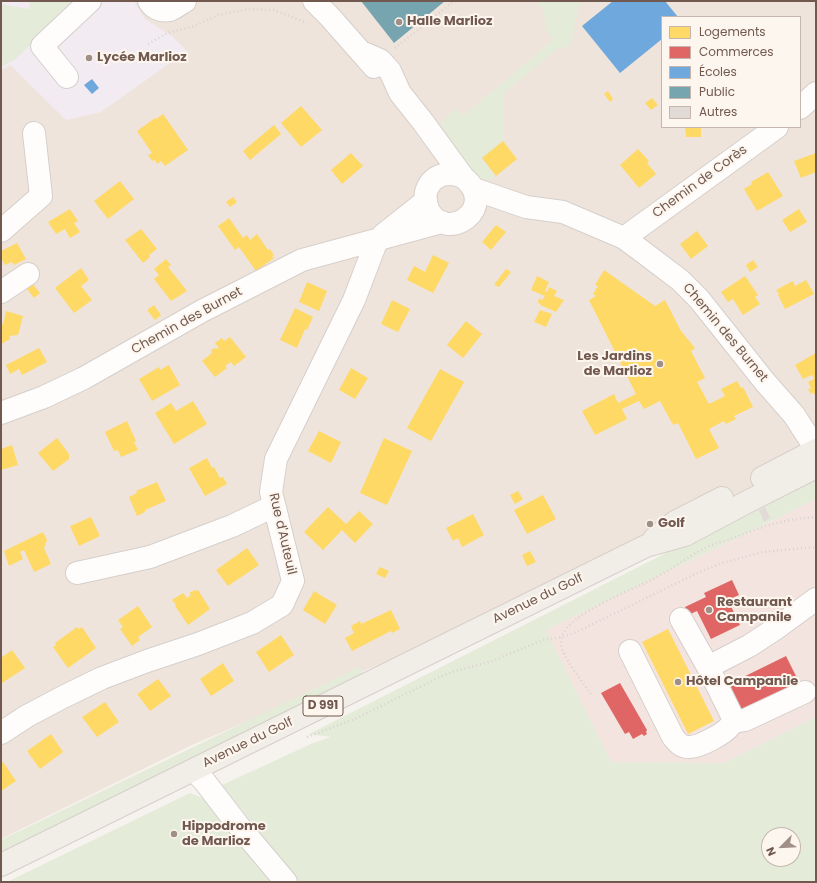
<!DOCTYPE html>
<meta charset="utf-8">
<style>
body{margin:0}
#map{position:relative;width:817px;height:883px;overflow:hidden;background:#f6f2ed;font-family:Poppins,sans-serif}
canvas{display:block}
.frame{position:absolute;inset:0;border:2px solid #71594f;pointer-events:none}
.legend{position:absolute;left:661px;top:16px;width:140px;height:112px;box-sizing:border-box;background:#fdf6ef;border:1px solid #c5b7af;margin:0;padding:5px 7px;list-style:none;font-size:12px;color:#71594f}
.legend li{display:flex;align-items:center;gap:8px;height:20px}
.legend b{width:20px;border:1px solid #c5b7af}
.north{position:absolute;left:761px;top:827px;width:40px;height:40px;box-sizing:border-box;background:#fdf6ef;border:1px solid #c5b7af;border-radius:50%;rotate:246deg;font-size:11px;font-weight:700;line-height:16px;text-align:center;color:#71594f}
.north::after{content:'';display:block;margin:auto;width:14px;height:18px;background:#a08f86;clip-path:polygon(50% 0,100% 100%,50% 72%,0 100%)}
</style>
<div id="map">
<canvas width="817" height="883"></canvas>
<div class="frame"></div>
<ul class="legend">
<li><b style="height:11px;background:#ffd966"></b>Logements</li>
<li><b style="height:11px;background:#e06666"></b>Commerces</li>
<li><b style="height:11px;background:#6fa8dc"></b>Écoles</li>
<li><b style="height:11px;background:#76a5af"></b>Public</li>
<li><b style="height:11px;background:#e2dad4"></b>Autres</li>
</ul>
<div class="north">N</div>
</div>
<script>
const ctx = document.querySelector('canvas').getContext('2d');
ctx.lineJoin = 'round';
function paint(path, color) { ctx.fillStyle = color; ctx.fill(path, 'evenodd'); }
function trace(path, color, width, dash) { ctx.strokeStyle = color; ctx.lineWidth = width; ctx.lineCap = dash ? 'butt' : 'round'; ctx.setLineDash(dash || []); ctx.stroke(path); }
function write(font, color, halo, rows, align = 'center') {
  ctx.font = font + ' Poppins,sans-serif'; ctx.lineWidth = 4; ctx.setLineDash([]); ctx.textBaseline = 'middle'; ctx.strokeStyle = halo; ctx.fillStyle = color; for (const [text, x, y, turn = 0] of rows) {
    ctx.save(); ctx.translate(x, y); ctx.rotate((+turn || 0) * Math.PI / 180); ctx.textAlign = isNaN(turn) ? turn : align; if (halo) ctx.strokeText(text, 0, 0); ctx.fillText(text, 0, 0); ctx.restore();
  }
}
paint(new Path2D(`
 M1,1H816V476L192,745L1,839ZM662,17H800V127H662Z`), '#eee4db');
paint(new Path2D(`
 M816,499V717L724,763L612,764L545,630L723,545Z`), '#f3e4df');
paint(new Path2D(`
 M1,1H134L145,19L172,36L187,51L101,112L66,120L10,65L1,70Z`), '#f2ebf2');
paint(new Path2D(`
 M30,1H72L61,17L14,60L1,67V4L29,9Z
 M536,1H580L571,43L563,50L560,47L503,94V141L482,158L496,177L488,180L481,179L467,165L453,147L440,123L456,108L463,116L553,40L546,30L544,13L540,6Z
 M816,477V499L723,545L546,630L611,762L724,763L816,717V882H299L222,785L311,744L331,737L309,734ZM769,835H793V859H769Z
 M361,666L363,674L1,852V840Z
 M190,793L209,801L280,882H7Z`), '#e5ebd9');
paint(new Path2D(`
 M608,91L613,99L610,102L604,94Z
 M652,98L658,105L651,110L645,103Z
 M301,106L322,130L301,147L281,123Z
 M163,114L188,150L165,166L161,161L157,164L155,160L152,161L148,155L152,153L137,131L155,118L156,119Z
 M274,125L281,134L250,160L243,151Z
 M685,127H701V137H686Z
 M503,141L517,159L496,176L482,158Z
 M638,149L649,161L647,163L656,174L639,188L620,165Z
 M351,153L363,166L342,184L331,170Z
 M816,153V172L801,178L794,161Z
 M768,172L783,196L757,211L744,189L752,184L751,182Z
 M120,181L134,199L108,219L94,201Z
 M233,197L237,202L230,207L226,202Z
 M70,209L78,221L74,223L80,232L70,238L65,229L56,234L48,222Z
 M799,209L807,222L790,232L782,220Z
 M229,218L243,238L247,235L250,240L257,234L268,250L270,249L274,255L272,256L274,258L256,271L239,247L235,250L218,226Z
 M496,225L506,232L491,250L482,242Z
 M141,229L157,249L149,255L150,257L143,263L125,240Z
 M697,231L708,246L691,259L680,244Z
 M17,243L26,259L14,265L12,262L5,265L1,258V251Z
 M433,255L449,263L433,293L407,280L414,266L425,272Z
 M166,259L171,265L168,267L187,291L171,301L154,279L159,275L154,269Z
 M753,260L758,267L750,272L746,265Z
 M81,268L89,280L81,286L92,300L74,313L55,288Z
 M506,269L511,272L499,287L494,285Z
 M604,270L655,306L665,300L681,331L695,348L691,351L705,378L697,382L709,404L725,396L721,389L737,381L741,388L743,387L753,407L734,416L736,419L726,424L724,421L709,429L719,448L696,459L678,423L673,425L660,401L644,409L639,401L622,409L627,419L595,435L582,411L614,394L618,403L636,394L589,300L596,296L593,294L598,286L595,285Z
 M537,276L549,282L545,291L547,292L549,287L557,291L554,296L564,300L556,312L540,305L541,304L538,303L539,298L542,300L545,296L531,290Z
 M745,276L758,295L755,297L760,304L743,315L733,299L728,302L721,292Z
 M806,280L814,294L785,309L778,295L779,294L776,290L793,281L795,286Z
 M31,282L40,293L34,298L25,286Z
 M307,282L327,291L319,311L299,302Z
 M392,300L410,309L398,332L381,324Z
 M154,305L161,315L155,320L147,310Z
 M295,308L313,317L307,330L305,329L297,348L280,340Z
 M540,310L552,314L546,327L534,322Z
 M6,311L23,316L18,335L9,336L10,339L1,344V321L3,325Z
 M466,321L482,334L463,358L447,345Z
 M230,337L246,357L234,366L231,362L225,366L227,368L215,377L202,361L212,353L211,350L213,349L216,348L217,349L219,348L215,343L222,338L224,341Z
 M39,348L47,362L22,375L19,369L10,374L6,365Z
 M816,353V397L813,392L811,394L808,389L811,388L808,382L814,379L812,375L803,379L795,365Z
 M169,365L180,385L152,401L139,379L159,367L160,370Z
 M351,368L368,378L355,399L339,390Z
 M440,369L464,382L431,441L407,428Z
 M193,401L207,424L174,444L155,413L171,403L176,411Z
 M127,421L136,441L134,442L138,450L121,457L118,450L114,451L105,432Z
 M319,431L341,442L331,463L308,451Z
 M57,438L69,454V459L53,471L38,453Z
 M384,438L412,451L387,505L360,493Z
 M12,445L18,465L1,470V449Z
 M207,458L212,468L214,467L220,478L223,477L227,484L205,496L189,468Z
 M157,482L166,501L145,510V512L137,516L129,497L137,493L136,491Z
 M518,491L523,499L515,504L510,495Z
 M543,495L556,519L527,534L514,510Z
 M328,507L346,524L359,511L373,524L355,543L342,530L323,550L304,532Z
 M473,514L484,535L462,547L458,538L453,541L446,528Z
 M91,517L100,536L79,546L70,526Z
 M43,532L47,540L44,548L51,564L34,572L24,550L20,552L23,559L9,566L4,551Z
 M247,548L259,565L228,586L216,570Z
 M530,551L536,562L527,566L522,555Z
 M380,567L389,571L385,578L376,574Z
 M195,590L196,591L198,590L210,609L188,625L175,606L176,605L172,600L183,593L187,598L191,595L189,593Z
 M314,591L337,605L325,624L303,610Z
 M138,606L152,627L138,637L140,640L132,646L120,629L123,627L118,620Z
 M391,610L400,629L392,633L391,631L352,651L345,638L354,633L351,626L360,621L361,624Z
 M77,627L79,629L82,627L96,648L68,668L53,647L56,645L55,643Z
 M668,629L714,721L688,734L642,642Z
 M281,635L294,655L269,672L256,652Z
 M12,650L25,668L2,683L1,682V658Z
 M223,663L234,681L211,696L200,679Z
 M158,679L171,696L150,711L137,694Z
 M105,702L119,722L97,737L82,717Z
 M51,734L63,752L40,769L27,751Z
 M3,762L16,781L1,791V763Z`), '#ffd966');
paint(new Path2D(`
 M732,580L739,595L728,600L740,625L711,639L697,611L686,616L683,610L686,609L685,607L706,597L704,593Z
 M786,656L799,682L733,713L721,688Z
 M620,683L647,730L646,732L647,734L644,736L642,734L633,739L629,732L625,734L601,693Z`), '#e06666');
paint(new Path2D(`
 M613,1H665L678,17H662V39L620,73L582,26Z
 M92,79L99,88L92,94L84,85Z`), '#6fa8dc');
paint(new Path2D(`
 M361,1H445L394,43Z`), '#76a5af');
paint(new Path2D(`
 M765,507L770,518L764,522L759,510Z`), '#e2dad4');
const minor = new Path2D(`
 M149,1C153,8 161,12 170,10C175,8 180,4 185,1
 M314,1L330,17L374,67
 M366,54L380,60L390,71L400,93L423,122L463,177C500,207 447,244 429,211C426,205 425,198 426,192C431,175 448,170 463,177
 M67,77L42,46L90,1
 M800,108L816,93
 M474,189L526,207L563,212L624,238L639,249L680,280L699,299L765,382L794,415L816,449
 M1,231L41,196L34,133
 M383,235L426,201
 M624,238L777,127
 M1,292L28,274
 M1,413L44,397L84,378L202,311L302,260L442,222
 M77,573L150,557L232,526L274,506
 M630,651L673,737C677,742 681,747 688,747C698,748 724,734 730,726C732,724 733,721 733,718L708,667L681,619
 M708,667L749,646L775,629L816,599
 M733,722L745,720L805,692
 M1,733L27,716L63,697L102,678L147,661L198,644L252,623L282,605L293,581L271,492L276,459L354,300L377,240
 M194,770L205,782L238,825L286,882`);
const major = new Path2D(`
 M762,478L816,450
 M654,539L675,522L722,498
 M1,865L646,546L685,535L749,501L816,467`);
trace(minor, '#d5cfcb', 24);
trace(major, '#d7cfcb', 24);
trace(new Path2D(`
 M148,44L167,33L194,26L218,15L248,9L274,10L307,23
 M395,48L454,1
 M591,694C583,683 567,662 563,651C561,646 561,640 562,636C570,613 632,590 653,579C674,568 692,553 714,544C719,542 726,541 731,539C760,527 784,519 816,517
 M307,737L326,730L357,718L442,676L452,672L492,661L543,640L562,637L577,632L693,575L719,564L762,552L816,547`), '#d9d2cf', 2.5, [1, 3]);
trace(minor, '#fefdfc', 22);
trace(major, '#f1ede7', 22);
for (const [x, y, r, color] of [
 [399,22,4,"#a08f86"],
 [89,58,4,"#a08f86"],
 [660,364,4,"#a08f86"],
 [650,524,4,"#a08f86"],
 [709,610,4,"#a08f86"],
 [678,682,4,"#a08f86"],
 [174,834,4,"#a08f86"]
]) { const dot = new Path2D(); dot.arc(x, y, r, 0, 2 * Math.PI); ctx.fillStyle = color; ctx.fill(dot); trace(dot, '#fdf6ef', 1.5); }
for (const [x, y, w] of [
 [323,706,40]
]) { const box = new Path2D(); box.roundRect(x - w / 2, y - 10, w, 20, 3); ctx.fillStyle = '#fdf6ef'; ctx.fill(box); trace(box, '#71594f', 1); }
write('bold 12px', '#71594f', null, [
 ["D 991",323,706]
]);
write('bold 13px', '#71594f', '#fdf6ef', [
 ["Halle Marlioz",407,22],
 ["Lycée Marlioz",97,58],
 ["Les Jardins",652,357,"right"],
 ["de Marlioz",652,372,"right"],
 ["Golf",658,524],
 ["Restaurant",717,603],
 ["Campanile",717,618],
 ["Hôtel Campanile",686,682],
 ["Hippodrome",182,827],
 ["de Marlioz",182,842]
], 'left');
write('13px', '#71594f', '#fdf6ef', [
 ["Chemin de Corès",700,182,-36],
 ["Chemin des Burnet",187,321,-29],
 ["Chemin des Burnet",725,333,50],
 ["Rue d'Auteuil",282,534,77],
 ["Avenue du Golf",538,599,-26],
 ["Avenue du Golf",248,743,-26]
]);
</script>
